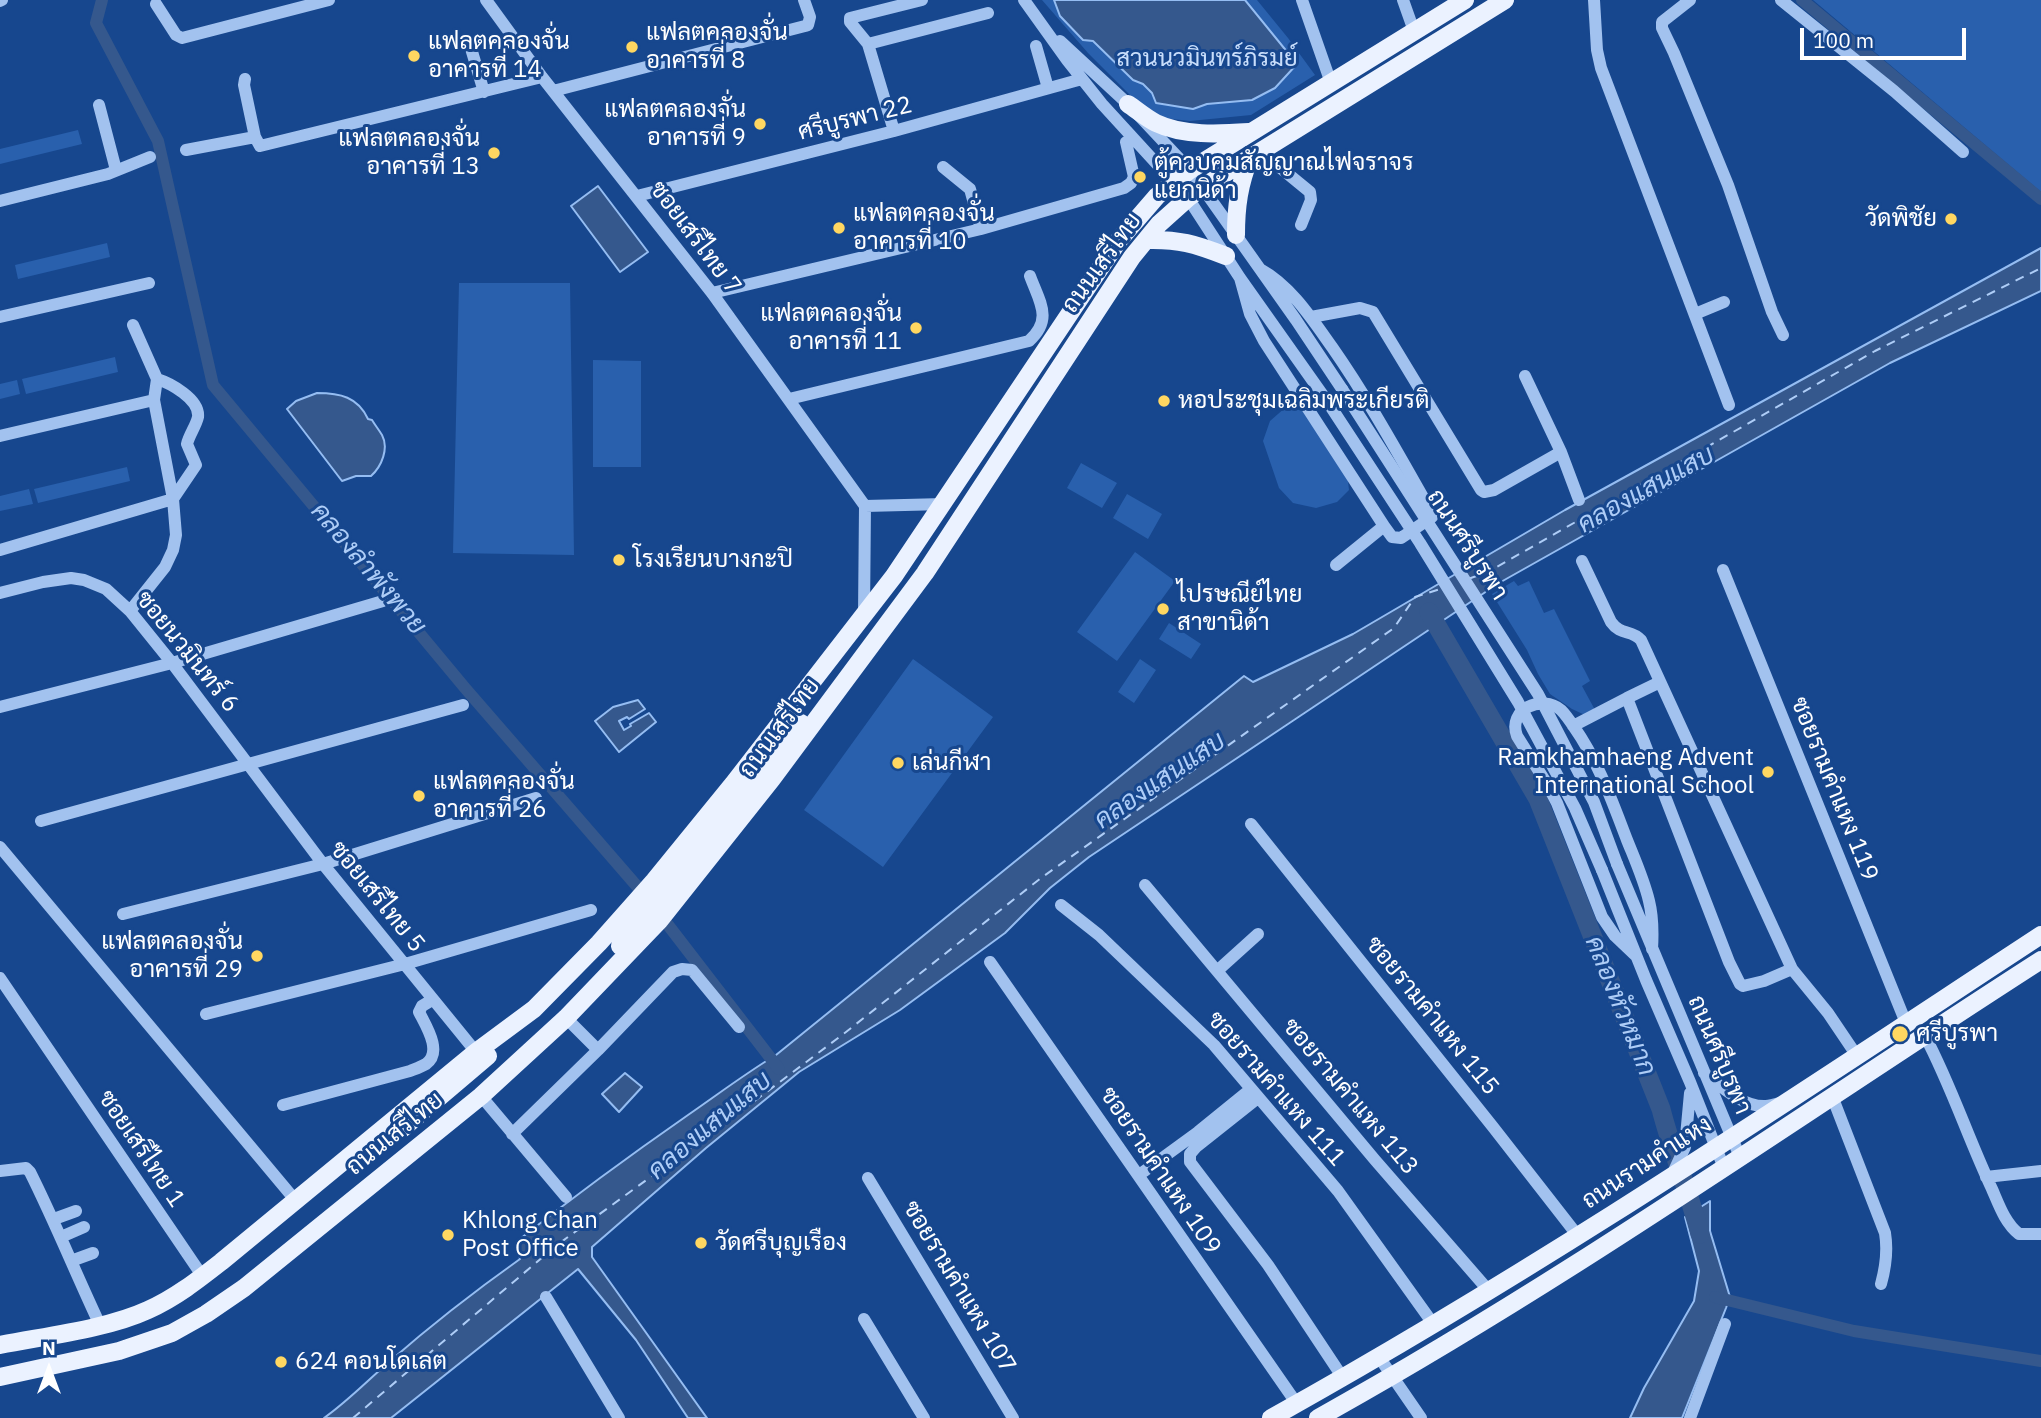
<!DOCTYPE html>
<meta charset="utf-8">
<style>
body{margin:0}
#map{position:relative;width:2041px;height:1418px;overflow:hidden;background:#17478e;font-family:"IBM Plex Sans",sans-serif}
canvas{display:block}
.north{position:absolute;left:14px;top:1334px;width:70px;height:70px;-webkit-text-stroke:5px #17478e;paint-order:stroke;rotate:0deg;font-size:19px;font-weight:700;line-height:28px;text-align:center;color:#fff}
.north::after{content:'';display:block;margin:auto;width:24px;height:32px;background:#fff;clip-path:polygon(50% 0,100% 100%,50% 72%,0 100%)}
.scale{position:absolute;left:1800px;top:28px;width:166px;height:32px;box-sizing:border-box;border:4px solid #fff;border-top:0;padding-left:9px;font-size:21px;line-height:24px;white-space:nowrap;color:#fff;-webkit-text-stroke:5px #17478e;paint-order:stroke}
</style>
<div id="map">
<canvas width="2041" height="1418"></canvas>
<div class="north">N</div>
<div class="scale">100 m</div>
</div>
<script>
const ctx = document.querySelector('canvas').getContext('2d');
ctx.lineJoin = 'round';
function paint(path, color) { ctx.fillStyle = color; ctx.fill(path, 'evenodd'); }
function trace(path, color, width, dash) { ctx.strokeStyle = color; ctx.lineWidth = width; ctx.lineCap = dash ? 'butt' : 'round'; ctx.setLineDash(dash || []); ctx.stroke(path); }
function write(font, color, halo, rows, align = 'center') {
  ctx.font = font + ' "IBM Plex Sans",Sarabun,sans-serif'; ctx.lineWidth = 6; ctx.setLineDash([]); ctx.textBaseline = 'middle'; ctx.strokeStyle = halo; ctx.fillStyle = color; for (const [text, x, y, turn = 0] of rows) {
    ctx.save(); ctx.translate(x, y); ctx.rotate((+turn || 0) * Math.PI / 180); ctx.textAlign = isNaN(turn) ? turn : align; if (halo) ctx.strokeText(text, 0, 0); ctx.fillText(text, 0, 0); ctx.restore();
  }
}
paint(new Path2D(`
 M1042,0H1257L1288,38L1315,75L1251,115L1190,121L1163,118L1147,110L1134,99L1088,53Z
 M1813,0H2041V192Z
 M78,130L82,144L0,164V149Z
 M107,243L110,257L18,279L15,265Z
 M459,283H570L574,555L453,553Z
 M115,357L118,372L26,394L22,379Z
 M593,360L641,361V467H593Z
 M17,380L20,394L0,399V384Z
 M1286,407L1301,410L1313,419L1347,473L1349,490L1337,502L1316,508L1293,503L1279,488L1263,441L1270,421Z
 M1081,463L1117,483L1102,508L1067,488Z
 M127,467L130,481L38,503L34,489Z
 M29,489L33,504L0,511V496Z
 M1127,494L1162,514L1148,539L1113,518Z
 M1135,552L1175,581L1117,661L1077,632Z
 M1514,581L1518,586L1529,581L1544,613L1554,609L1590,681L1582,686L1595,710L1585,715L1572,709L1550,694L1538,674L1527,650L1492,594Z
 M1169,623L1201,644L1191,659L1159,639Z
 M913,659L993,717L883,867L804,810Z
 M1140,659L1156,670L1134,703L1118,692Z`), '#2960ad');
const water = new Path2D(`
 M1054,0H1245L1297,64L1275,88L1252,100L1207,104L1193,109L1156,103L1152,93L1143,84L1133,80L1093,41L1083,40L1060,16Z
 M598,186L648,252L620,272L571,206Z
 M2041,248V291L1890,363L1499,583L1089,857L1050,888L1005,933L900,1010L799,1072L706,1148L592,1247V1257L707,1418H688L636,1340L578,1269L391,1418H324C348,1401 367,1381 389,1362C430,1326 475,1291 520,1259L516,1242C572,1198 629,1156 688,1115C717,1095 746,1073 776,1055L1244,676L1253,682L1353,634L1565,510Z
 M317,393C340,393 358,397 368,419L372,420C375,425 379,430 382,435C389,448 382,466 371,476H356L342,481L287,409L296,401Z
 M638,700L645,709L629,719L627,717L619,721L624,730L631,726L630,724L649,713L656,722L619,752L595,721L613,707Z
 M625,1073L642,1087L619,1112L602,1094Z
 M1710,1201V1231L1730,1297L1726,1308L1682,1418H1630L1644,1388L1694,1301L1699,1271L1685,1217Z`);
paint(water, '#35588d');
trace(water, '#95bdf2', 2);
trace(new Path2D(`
 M102,0L96,23L158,141L213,385L465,688L648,899L779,1069
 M1802,0L2041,199
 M1715,1297L1854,1331L2041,1361`), '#35588d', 12);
trace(new Path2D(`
 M1429,612L1538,799L1661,1109C1672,1152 1689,1192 1700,1234`), '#35588d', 19);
trace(new Path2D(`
 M1468,579L1488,572L1875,351L2041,268
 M353,1418L557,1245L740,1112L846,1032L1041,878L1394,628L1415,597L1440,589`), '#aecdf7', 2, [9, 7]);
trace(new Path2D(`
 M486,0L542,77L712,293L865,506L944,504
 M1024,0L1067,60L1102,104L1188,198L1240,278L1327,401
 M1302,0L1331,83
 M1403,0L1414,31
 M1594,0L1597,50L1601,68L1729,405
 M1690,0L1662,22V28L1674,53L1728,185L1772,312L1783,335
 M1781,0L1894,91L1963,152
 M0,1L2,0
 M156,4L176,35L182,38L329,0
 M1060,41L1128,104L1190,170L1296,320L1342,389
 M868,44L988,13
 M470,45L484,92
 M1036,46L1048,88
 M245,79L244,85L255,137L260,146L542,77
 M553,91L805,26L808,25L810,17L804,0
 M99,105L116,170
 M894,131L868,44L850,22V18L922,0
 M186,150L255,137
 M1260,151L1310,192L1311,200L1301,225
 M943,167L970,189L981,229
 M637,196L894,131L1082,79
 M0,201L108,174L150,157
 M1240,278L1250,314L1264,341L1384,526L1392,537L1401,538L1432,517V513C1400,457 1369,400 1332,347C1312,319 1291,286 1260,269
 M712,293L981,229L1124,188L1131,183L1134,177L1126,142
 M1695,314L1724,302
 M0,317L149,283
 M1311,317L1360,308L1373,312L1481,490L1484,492L1494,490L1561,452
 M1525,376L1561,452L1579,500
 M789,399L1029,341C1053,319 1040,303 1030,276
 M0,436L154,400
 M0,550L173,499L196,465L187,444C189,435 196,426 198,417C200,399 170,383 157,379
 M1582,561L1611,622C1621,636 1631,629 1641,640L1792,969L1828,1013L1857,1056
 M1336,565L1384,526
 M1723,570L1906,1023
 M0,593L43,582L71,578L84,580L106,589L130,611L172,663L323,864L476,1052
 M130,611L165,567L173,550L176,535L173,499L154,400L157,379L133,325
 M864,614L865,506
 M1660,682L1627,698L1729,962L1740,984L1743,986L1764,981L1792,969
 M0,707L172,663L383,601
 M1573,726L1627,698
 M41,821L463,705
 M1251,824L1493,1127L1578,1236
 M0,847L296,1201
 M1617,864L1740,1157
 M1602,870L1646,980L1690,1082L1724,1168
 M1145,885L1217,971
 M1061,905L1099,935L1214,1045L1338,1191L1434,1325
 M123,914L323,864L536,798
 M1258,934L1217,971L1375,1160L1489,1291
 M1636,956L1615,936L1602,917L1557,803L1547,784L1517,736C1507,709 1542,694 1561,710C1566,715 1570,721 1574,727C1598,761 1612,801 1627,840C1635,860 1644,880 1649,901C1653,917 1653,933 1652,949
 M990,962L1297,1404
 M0,978L203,1277
 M206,1014L405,964L591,910
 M566,1018L598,1050
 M1925,1036C1951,1085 1968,1138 1992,1189C1999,1205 2005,1223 2019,1234H2041
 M1704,1073C1721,1086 1741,1106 1764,1106C1769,1106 1775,1104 1781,1103
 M481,1096L566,1197
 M1832,1096L1885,1233C1888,1251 1886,1266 1881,1284
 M1254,1101L1196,1147L1190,1154V1162L1268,1265L1343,1378
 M283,1105L410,1071C415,1069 421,1067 426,1064C443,1052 426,1026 419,1012L422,1006L432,1000
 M512,1134L598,1050L673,972L682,969L692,970L739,1027
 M0,1171L26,1168L30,1172C55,1222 76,1274 100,1325
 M1673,1173L1685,1147L1690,1093
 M1139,1175L1198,1132L1251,1089
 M1986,1177L2041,1171
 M868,1178L1013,1418
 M54,1219L76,1211
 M61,1237L84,1227
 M71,1261L93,1253
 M546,1297L619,1418
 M864,1319L924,1418
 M1379,1357L1421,1418
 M1690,1418L1725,1324`), '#a2c2ef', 12);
trace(new Path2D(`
 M1128,104C1137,110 1146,118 1156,123C1183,136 1219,134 1249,132
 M1236,235C1236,206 1239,185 1250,157
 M1146,240C1179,239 1195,244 1226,256
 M620,946L801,723
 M402,1129L488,1056
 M0,1345C45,1336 107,1329 148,1310C175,1298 198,1280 221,1262L476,1052L534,1009L599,943L654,881L733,784L894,576L1119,240L1157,196L1190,170L1465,0
 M0,1377L119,1351L172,1333L206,1314L244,1288L481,1096L566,1018L660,920L772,779L925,573L1132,257L1159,224L1188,198L1203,187L1505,0
 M1271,1418C1536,1271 1788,1101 2041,935
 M1318,1418C1567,1280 1801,1114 2041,960`), '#ebf2ff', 18);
trace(new Path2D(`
 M1342,389L1538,694L1594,802L1617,864
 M1327,401L1420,543L1518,702L1575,808L1602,870`), '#a2c2ef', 12);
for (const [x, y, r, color] of [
 [632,47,7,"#ffd761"],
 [414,56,7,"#ffd761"],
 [760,124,7,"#ffd761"],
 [494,153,7,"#ffd761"],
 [1140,177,7,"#ffd761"],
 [1951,219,7,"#ffd761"],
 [839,228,7,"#ffd761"],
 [916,328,7,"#ffd761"],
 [1164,401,7,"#ffd761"],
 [619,560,7,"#ffd761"],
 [1163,609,7,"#ffd761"],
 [898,763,7,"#ffd761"],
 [1768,772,7,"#ffd761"],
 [419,796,7,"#ffd761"],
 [257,956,7,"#ffd761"],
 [1900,1034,9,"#ffd761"],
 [448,1235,7,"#ffd761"],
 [701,1243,7,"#ffd761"],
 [281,1362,7,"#ffd761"]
]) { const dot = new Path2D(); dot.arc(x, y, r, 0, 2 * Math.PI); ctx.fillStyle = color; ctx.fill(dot); trace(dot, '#17478e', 2.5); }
write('24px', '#fff', '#17478e', [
 ["แฟลตคลองจั่น",646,33],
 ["อาคารที่ 8",646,61],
 ["แฟลตคลองจั่น",428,42],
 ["อาคารที่ 14",428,70],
 ["แฟลตคลองจั่น",746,110,"right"],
 ["อาคารที่ 9",746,138,"right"],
 ["แฟลตคลองจั่น",480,139,"right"],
 ["อาคารที่ 13",480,167,"right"],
 ["ตู้ควบคุมสัญญาณไฟจราจร",1154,163],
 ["แยกนิด้า",1154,191],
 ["แฟลตคลองจั่น",853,214],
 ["อาคารที่ 10",853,242],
 ["วัดพิชัย",1937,219,"right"],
 ["แฟลตคลองจั่น",902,314,"right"],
 ["อาคารที่ 11",902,342,"right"],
 ["หอประชุมเฉลิมพระเกียรติ",1178,401],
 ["โรงเรียนบางกะปิ",633,560],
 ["ไปรษณีย์ไทย",1177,595],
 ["สาขานิด้า",1177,623],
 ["Ramkhamhaeng Advent",1754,758,"right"],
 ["International School",1754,786,"right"],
 ["เล่นกีฬา",912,763],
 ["แฟลตคลองจั่น",433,782],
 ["อาคารที่ 26",433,810],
 ["แฟลตคลองจั่น",243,942,"right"],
 ["อาคารที่ 29",243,970,"right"],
 ["ศรีบูรพา",1916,1034],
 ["Khlong Chan",462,1221],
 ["Post Office",462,1249],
 ["วัดศรีบุญเรือง",715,1243],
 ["624 คอนโดเลต",295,1362]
], 'left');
write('24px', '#c9defb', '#17478e', [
 ["สวนนวมินทร์ภิรมย์",1207,59]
]);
write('24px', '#fff', '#17478e', [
 ["ศรีบูรพา 22",855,119,-14],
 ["ซอยเสรีไทย 7",695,238,53],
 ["ถนนเสรีไทย",1102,263,-54],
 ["ถนนศรีบูรพา",1467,545,57],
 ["ซอยนวมินทร์ 6",187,652,51],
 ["ถนนเสรีไทย",780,728,-53],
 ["ซอยรามคำแหง 119",1834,789,68],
 ["ซอยเสรีไทย 5",377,897,51],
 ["ซอยรามคำแหง 115",1432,1016,51],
 ["ถนนศรีบูรพา",1719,1055,67],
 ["ซอยรามคำแหง 111",1276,1089,49],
 ["ซอยรามคำแหง 113",1350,1097,50],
 ["ถนนเสรีไทย",395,1134,-39],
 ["ซอยเสรีไทย 1",141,1149,56],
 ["ถนนรามคำแหง",1647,1163,-33],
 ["ซอยรามคำแหง 109",1160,1171,56],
 ["ซอยรามคำแหง 107",959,1287,59]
]);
write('italic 26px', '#aecdf7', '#17478e', [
 ["คลองแสนแสบ",1646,490,-29],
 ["คลองลำพังพวย",368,569,50],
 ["คลองแสนแสบ",1160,781,-34],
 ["คลองหัวหมาก",1620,1006,68],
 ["คลองแสนแสบ",710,1126,-40]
]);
</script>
